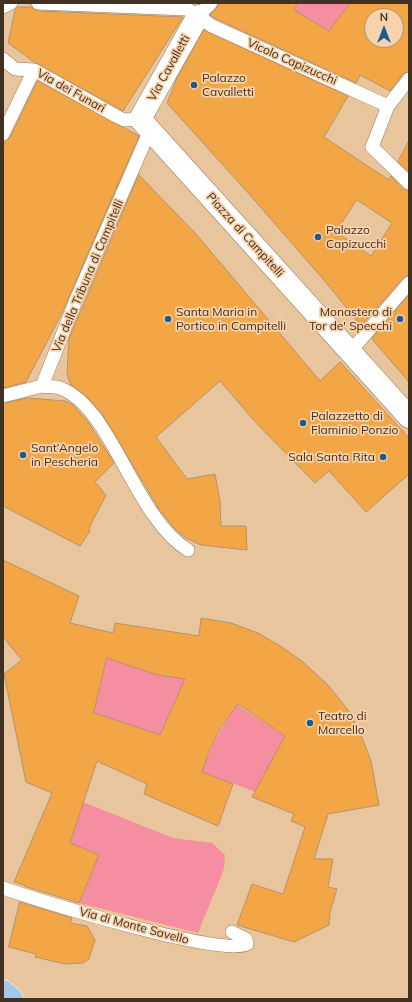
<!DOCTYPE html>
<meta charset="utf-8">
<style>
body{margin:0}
#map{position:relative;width:412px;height:1002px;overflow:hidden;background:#e9c59d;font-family:Mulish,sans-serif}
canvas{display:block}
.frame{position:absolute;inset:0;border:4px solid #403122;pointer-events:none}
.north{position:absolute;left:364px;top:8px;width:40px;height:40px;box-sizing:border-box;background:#f7d2aa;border:1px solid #ae9274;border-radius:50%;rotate:0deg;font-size:11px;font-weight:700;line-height:16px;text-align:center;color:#403122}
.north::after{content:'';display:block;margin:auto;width:14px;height:18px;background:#1c5b91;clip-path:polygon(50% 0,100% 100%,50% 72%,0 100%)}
</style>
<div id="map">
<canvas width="412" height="1002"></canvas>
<div class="frame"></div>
<div class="north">N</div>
</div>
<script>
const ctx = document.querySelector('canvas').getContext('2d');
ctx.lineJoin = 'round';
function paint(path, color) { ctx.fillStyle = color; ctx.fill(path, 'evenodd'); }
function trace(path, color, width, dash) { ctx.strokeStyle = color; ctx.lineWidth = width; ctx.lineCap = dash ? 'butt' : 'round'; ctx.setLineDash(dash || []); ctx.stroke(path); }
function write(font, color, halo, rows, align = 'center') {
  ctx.font = font + ' Mulish,sans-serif'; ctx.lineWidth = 3.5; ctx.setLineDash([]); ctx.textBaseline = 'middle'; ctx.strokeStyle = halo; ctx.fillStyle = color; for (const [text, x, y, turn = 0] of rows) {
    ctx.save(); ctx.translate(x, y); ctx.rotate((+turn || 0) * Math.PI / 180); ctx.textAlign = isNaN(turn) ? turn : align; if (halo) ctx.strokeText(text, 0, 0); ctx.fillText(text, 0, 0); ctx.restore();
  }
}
paint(new Path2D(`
 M298,3H350L344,40L303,15L290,49L275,51Z
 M107,658L158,675L185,679L160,735L94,713Z
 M237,705L285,736L256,792L202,772C210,747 222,726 237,705Z
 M83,802L173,838L212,843L225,855L224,869L198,933L79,903L99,855L70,843Z`), '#f58ea0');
const building = new Path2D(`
 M219,3H298L294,10L329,31L350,3H409V71L403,74L390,91L360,75L356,83L216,19L210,15L217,8ZM372,16H396V40H372Z
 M18,7H31L38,11L183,17L123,111L34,62L8,43L15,10Z
 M204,30L348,96L324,137L389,180L391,176L403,189L409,191V275L403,278L361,326L329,286L250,195L167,103L177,78ZM357,200L392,223L371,256L336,232Z
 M38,81L139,136L62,313L26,382L3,388V147L5,141L10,137Z
 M409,141V172L398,162Z
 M139,175L196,234L320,381L340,362L409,438V474L366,512L329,471L315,483L259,426L220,381L156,437L187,479L215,474L220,501L221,526H246L247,550L201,545L186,538L175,529L159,509L101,412L84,394L71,385L67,374L69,339Z
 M409,295V382L372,339Z
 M28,398L65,401L73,405L88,422L114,463L95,482L106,495L89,528L90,531L80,546L3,506V404Z
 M3,560L79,596L70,623L113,633L115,623L199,636L201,618L231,623L258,633L282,647L303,662L328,685L348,710L361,735L371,761L379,805L328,814L314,859H333L328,887L337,889L330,912L329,925L294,942L237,925L252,884L283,894L305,827L291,821L294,814L252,797L285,736L238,704L221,727L209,751L202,772L233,784L218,826L144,794L147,784L97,761L70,843L99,855L79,903L24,886V885L14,882L52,793L26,782L4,674L22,660L3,637ZM107,658L158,675L185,679L160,735L94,713Z
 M20,902L72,918L70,923L87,926L95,940L89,959L83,963L65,964L35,957L36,954L9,947Z`);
paint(building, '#f3a645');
trace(building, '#b4916c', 1);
const lane = new Path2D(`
 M38,3L187,9L212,26L388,106
 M3,7L11,3
 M198,16L211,3
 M3,59L15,69L34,70L116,116L124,120L140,119
 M409,79L388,106L372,147L409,183
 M3,134L34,70
 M350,352L409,283
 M42,386C48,387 54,386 60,388C112,407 134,517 188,550
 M3,396L42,386L78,295L150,130
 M3,888C38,900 223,958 247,944L246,939L232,932`);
const street = new Path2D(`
 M198,16L140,119L409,417`);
const primary = new Path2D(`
 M3,991L12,999`);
trace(lane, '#9d7c56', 14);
trace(street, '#9d7c56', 23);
trace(primary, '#fff', 23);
trace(lane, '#fff', 13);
trace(street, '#fff', 22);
trace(primary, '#a3c7e9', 22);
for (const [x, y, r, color] of [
 [194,85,4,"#1c5b91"],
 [318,237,4,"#1c5b91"],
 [168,319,4,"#1c5b91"],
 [400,319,4,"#1c5b91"],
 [303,423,4,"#1c5b91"],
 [23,455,4,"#1c5b91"],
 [383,457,4,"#1c5b91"],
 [310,723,4,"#1c5b91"]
]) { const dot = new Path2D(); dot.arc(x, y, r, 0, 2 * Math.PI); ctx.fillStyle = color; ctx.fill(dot); trace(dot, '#f7d2aa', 1.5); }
write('12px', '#403122', '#f7d2aa', [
 ["Vicolo Capizucchi",292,62,24],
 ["Via Cavalletti",169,68,-61],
 ["Via dei Funari",71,91,29],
 ["Piazza di Campitelli",245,235,48],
 ["Via della Tribuna di Campitelli",88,276,-67],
 ["Via di Monte Savello",134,926,15]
]);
write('12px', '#403122', '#f7d2aa', [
 ["Palazzo",202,78],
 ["Cavalletti",202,92],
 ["Palazzo",326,230],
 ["Capizucchi",326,244],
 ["Santa Maria in",176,312],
 ["Portico in Campitelli",176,326],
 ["Monastero di",392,312,"right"],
 ["Tor de' Specchi",392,326,"right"],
 ["Palazzetto di",311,416],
 ["Flaminio Ponzio",311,430],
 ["Sant’Angelo",31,448],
 ["in Pescheria",31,462],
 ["Sala Santa Rita",375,457,"right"],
 ["Teatro di",318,716],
 ["Marcello",318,730]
], 'left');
</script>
